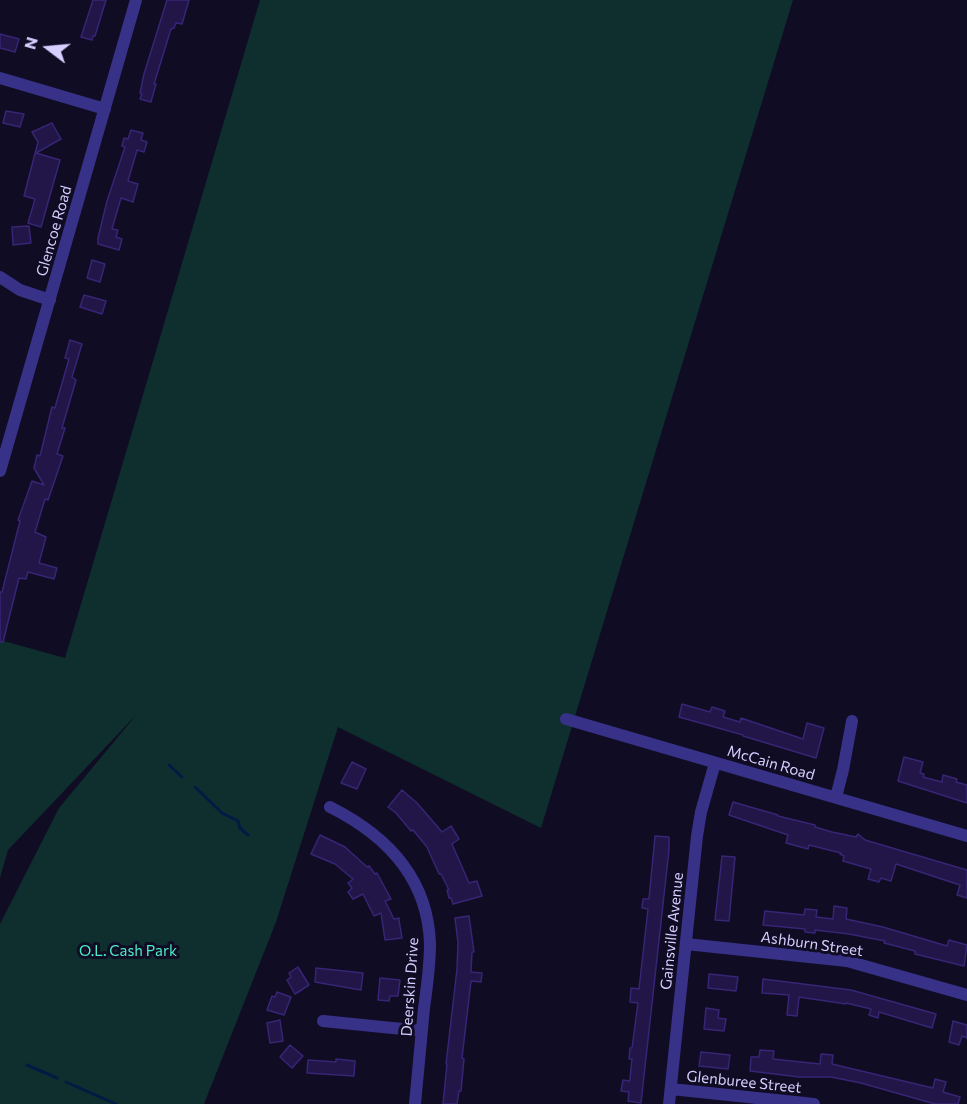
<!DOCTYPE html>
<style>
body{margin:0}
#map{position:relative;width:967px;height:1104px;overflow:hidden;background:#100c24;font-family:Commissioner,sans-serif}
canvas{display:block}
.north{position:absolute;left:18px;top:18px;width:60px;height:60px;-webkit-text-stroke:4px #100c24;paint-order:stroke;rotate:286deg;font-size:16px;font-weight:700;line-height:24px;text-align:center;color:#d6cfff}
.north::after{content:'';display:block;margin:auto;width:21px;height:27px;background:#d6cfff;clip-path:polygon(50% 0,100% 100%,50% 72%,0 100%)}
</style>
<div id="map">
<canvas width="967" height="1104"></canvas>
<div class="north">N</div>
</div>
<script>
const ctx = document.querySelector('canvas').getContext('2d');
ctx.lineJoin = 'round';
function paint(path, color) { ctx.fillStyle = color; ctx.fill(path, 'evenodd'); }
function trace(path, color, width, dash) { ctx.strokeStyle = color; ctx.lineWidth = width; ctx.lineCap = dash ? 'butt' : 'round'; ctx.setLineDash(dash || []); ctx.stroke(path); }
function write(font, color, halo, rows, align = 'center') {
  ctx.font = font + ' Commissioner,sans-serif'; ctx.lineWidth = 6; ctx.setLineDash([]); ctx.textBaseline = 'middle'; ctx.strokeStyle = halo; ctx.fillStyle = color; for (const [text, x, y, turn = 0] of rows) {
    ctx.save(); ctx.translate(x, y); ctx.rotate((+turn || 0) * Math.PI / 180); ctx.textAlign = isNaN(turn) ? turn : align; if (halo) ctx.strokeText(text, 0, 0); ctx.fillText(text, 0, 0); ctx.restore();
  }
}
paint(new Path2D(`
 M260,0H793L541,828L338,727L276,922L204,1104H0V924L59,808L137,714L8,850L0,878V640L65,658Z`), '#0e2f2e');
trace(new Path2D(`
 M169,765L182,777
 M195,787L222,813L238,821L240,828L248,835
 M27,1065L57,1078
 M66,1082L116,1104`), '#041a44', 3);
const building = new Path2D(`
 M93,0H106L95,36H93L92,40L81,37Z
 M167,0H189L182,24L176,23L174,28L171,29L154,84H156L151,102L140,99L142,94L140,93L144,74Z
 M0,34L19,39L15,52L0,48Z
 M6,111L24,114L20,127L3,123Z
 M52,123L61,139L36,153L60,160L41,227L28,223L35,199L24,196L38,142L32,132Z
 M131,130L143,133L141,140L147,142L144,152L137,150L128,181L138,184L133,202L121,198L112,229L118,230L116,237L122,239L119,250L98,244V238L107,201L125,147L122,146L124,138L128,139Z
 M29,226L31,243L13,245L12,227Z
 M92,260L105,264L100,282L87,278Z
 M84,295L106,301L102,314L80,307Z
 M70,340L82,344L72,377L76,380L62,428H65L57,454L63,456L48,500L45,499L35,532L46,537L39,563L57,568L54,579L28,572L26,579L19,578L3,642H0V592H2L20,521L18,520L32,481L44,485L34,468L37,455L40,456L52,407L55,408L58,397L69,359L65,358Z
 M682,704L710,712L712,707L725,711L723,717L740,722L741,718L803,739L807,723L824,728L816,758L743,736V735L736,733L679,717Z
 M904,757L923,762L920,773L924,774L923,777L942,782L943,775L957,779L956,782L967,785V803L898,781Z
 M352,762L366,769L357,789L341,783Z
 M402,790L417,803L442,832L451,826L459,839L452,844L469,883L477,881L482,896L453,904L451,898H449L447,890H449L441,874H439L427,847L413,830L411,831L396,813L388,807Z
 M733,802L778,815V816L815,825V827L832,832L856,837L858,834L865,840L967,870V898L957,895L960,885L896,864L891,881L881,878L879,882L868,879L871,869L843,861L844,856L840,854L841,853L809,845L808,849L786,843L788,835L729,815Z
 M320,835L345,847L367,867L369,866L375,874L377,873L391,899L385,901L394,919L399,918V920L402,938L385,940L381,913L374,916L363,894L353,899L348,892L352,888L348,883L353,879L335,864L311,854Z
 M655,836L669,837V850L641,1103L628,1101L629,1092L621,1091L623,1080L630,1081V1078L632,1059H629L630,1048H632L638,1003L630,1002L631,988L639,989L648,909L642,908L643,899H649Z
 M722,856L735,857L729,921L715,920Z
 M834,906L847,908L846,919L883,927L947,946L949,940L967,945L964,966L915,954V951L884,943L885,941L849,934L815,930V933L805,932V929L763,925L765,911L804,915L805,909L817,910L816,917L833,919Z
 M469,916L474,952H472L471,972L482,973L481,982L471,981L462,1058L464,1059L461,1091H459L457,1104H443L447,1064H446L457,969L458,943L455,918Z
 M298,967L309,985L295,994L287,980L291,977L289,973Z
 M316,968L363,973L361,990L315,982Z
 M709,974L738,977L736,991L708,988Z
 M380,978L400,980L398,996H390L389,1001L378,1000Z
 M763,979L851,990L936,1014L932,1028L879,1012L878,1018L869,1015L871,1009L846,1003V1004L799,997L797,1016L787,1015L789,995L762,993Z
 M277,992L291,997L284,1015L267,1010L272,996L275,997Z
 M706,1008L719,1010L718,1018L726,1019L724,1031L704,1029Z
 M280,1020L283,1041L270,1043L267,1023Z
 M953,1021L967,1025V1038L962,1036L959,1045L949,1042Z
 M290,1045L303,1056L292,1068L280,1057Z
 M760,1050L774,1051L773,1059L820,1064L821,1054L833,1055L832,1064L916,1084L933,1088L935,1079L946,1082L943,1092L960,1097L958,1104H935L861,1083L831,1077H799L750,1071L751,1057H759Z
 M701,1052L730,1055L728,1069L699,1066Z
 M336,1059L355,1061L354,1076L307,1073L308,1060L336,1062Z`);
paint(building, '#211647');
trace(building, '#372575', 1.5);
trace(new Path2D(`
 M0,78L105,109
 M0,277L20,290L50,300
 M0,471L136,0
 M566,719L967,836
 M836,797L843,770L852,721
 M330,807C386,835 428,878 430,944C430,965 427,987 424,1008C421,1040 418,1072 415,1104
 M686,944L847,961L967,995
 M323,1021L422,1031
 M671,1089L814,1104
 M669,1104L697,836L701,812L715,763`), '#373288', 12);
write('15px', '#d6cfff', '#100c24', [
 ["Glencoe Road",54,231,-74],
 ["McCain Road",771,763,16],
 ["Gainsville Avenue",672,931,-84],
 ["Ashburn Street",812,944,8],
 ["Deerskin Drive",410,987,-86],
 ["Glenburee Street",744,1082,6]
]);
write('15px', '#4eebc9', '#100c24', [
 ["O.L. Cash Park",128,951]
]);
</script>
